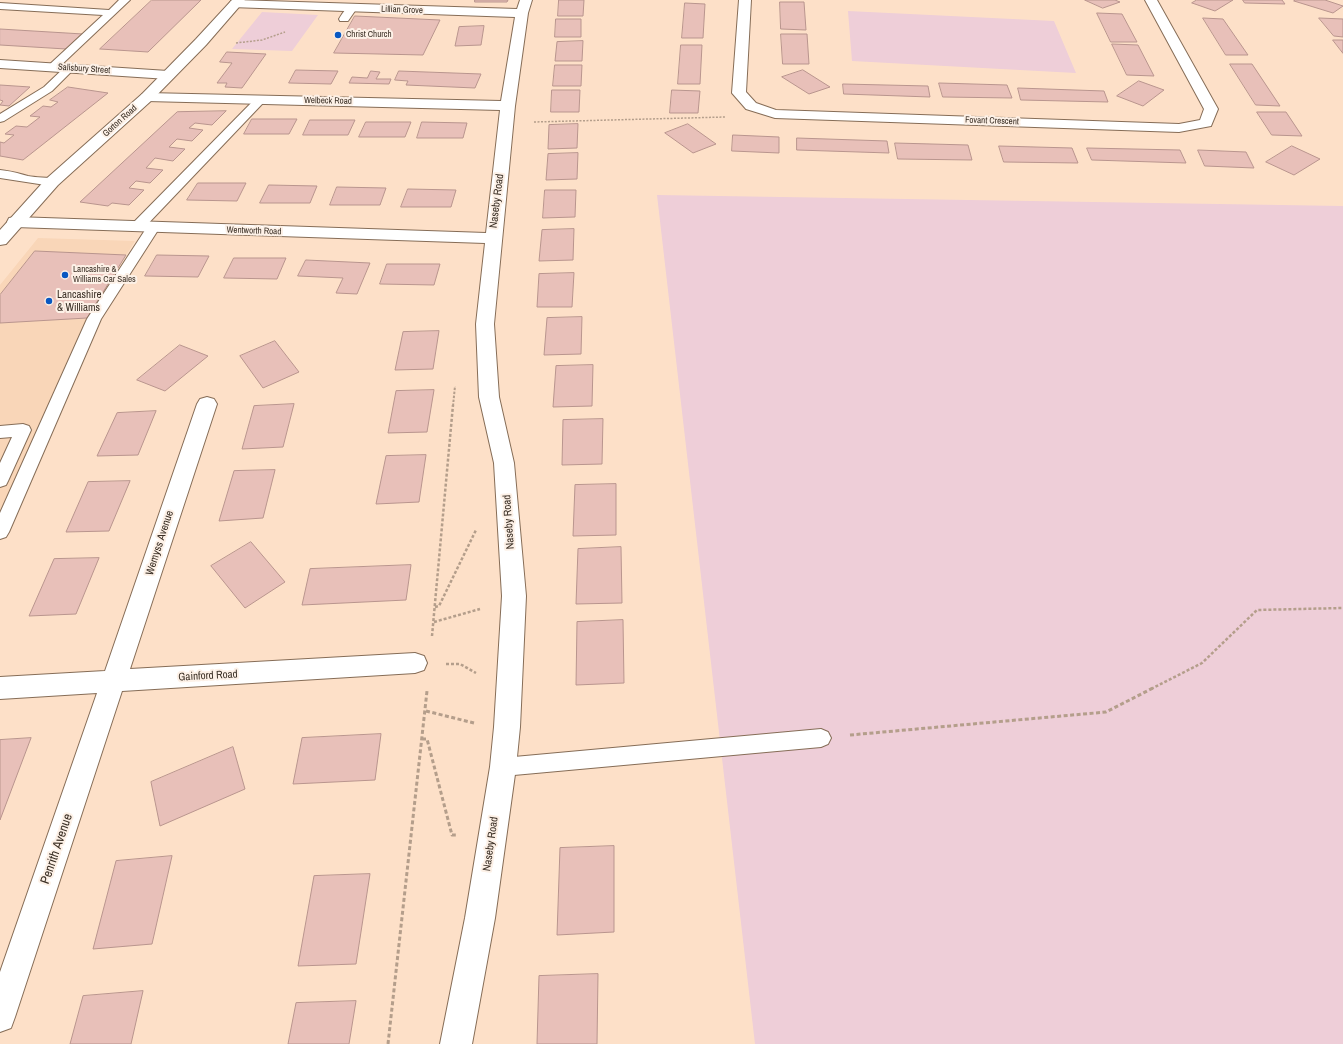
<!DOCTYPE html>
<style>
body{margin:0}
canvas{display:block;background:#fde0c8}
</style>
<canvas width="1343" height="1044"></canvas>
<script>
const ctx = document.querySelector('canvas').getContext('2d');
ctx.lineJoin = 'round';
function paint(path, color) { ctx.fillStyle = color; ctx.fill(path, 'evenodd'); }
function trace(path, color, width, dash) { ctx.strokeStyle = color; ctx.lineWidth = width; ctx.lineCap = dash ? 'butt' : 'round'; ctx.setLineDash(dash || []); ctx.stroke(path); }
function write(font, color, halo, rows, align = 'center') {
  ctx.font = font + ' "Archivo Narrow",sans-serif'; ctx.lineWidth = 4; ctx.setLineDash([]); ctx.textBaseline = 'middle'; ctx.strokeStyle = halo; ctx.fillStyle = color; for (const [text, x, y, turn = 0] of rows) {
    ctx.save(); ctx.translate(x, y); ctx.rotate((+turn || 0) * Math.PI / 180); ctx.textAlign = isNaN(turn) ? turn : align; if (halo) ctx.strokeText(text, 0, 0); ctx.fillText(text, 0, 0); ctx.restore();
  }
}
paint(new Path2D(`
 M38,238L135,241L87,318L0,514V285Z`), '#f9d6b8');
paint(new Path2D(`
 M848,11L1054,21L1076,73L852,61Z
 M262,12L318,15L292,51L232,49Z
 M657,195L1343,206V1044H755Z`), '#eeced8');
const building = new Path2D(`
 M152,0H201L148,52L100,49Z
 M475,0H508L507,2H475Z
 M559,0H584L583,16H558Z
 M1085,0H1115L1120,2L1103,8Z
 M1197,0H1233L1215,11L1192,3Z
 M1243,0H1282L1285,4L1245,3Z
 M1296,0H1325L1343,6L1333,13L1294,1Z
 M780,2H804L806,30L781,29Z
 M685,3L705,4L703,38H682Z
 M1097,13L1122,14L1137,42H1111Z
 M355,16L440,20L423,55L334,53Z
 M1203,18L1223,19L1248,55H1226Z
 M1319,18L1343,19V37L1334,36Z
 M556,19H581V37H555Z
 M484,26L481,45L455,46L459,27Z
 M0,29L83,34L66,49L0,45Z
 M781,34H807L809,64H783Z
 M1333,40H1343V53Z
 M583,41L582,61H555L557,42Z
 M1112,44L1138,45L1154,76L1127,75Z
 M681,45H702L700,84H678Z
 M227,52L266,54L242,88L225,87L227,83H217L232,63L220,62Z
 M1230,64H1252L1280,106L1256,105Z
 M555,65H582L581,86H553Z
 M296,70L338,71L331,84L289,83Z
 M803,70L830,87L809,94L782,77Z
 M371,71L380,72L376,79H391L389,84L349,83L352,77L367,78Z
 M399,71L481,74L475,88L406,85L408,81L395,80Z
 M1139,81L1164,90L1143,106L1117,96Z
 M939,83L1007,85L1012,98L943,97Z
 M843,84L928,86L930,97L844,94Z
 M0,85L30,87L9,106L0,105L3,101L0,100Z
 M68,87L108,93L23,160L0,156V142L4,143L14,135L5,134L16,126L27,127L40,117L30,116L43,106L51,107L58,102L50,100Z
 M1018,88L1104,91L1108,102L1021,100Z
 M552,90H580L579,112H551Z
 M672,90L700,91L698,113H670Z
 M226,111L212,125L195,123L189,128L203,130L192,141L177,139L169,147L185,149L173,161L155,158L146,168L163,170L150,183L136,181L129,188L144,190L129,205L112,203L108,206L80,202L177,112Z
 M1257,112H1286L1302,136L1272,135Z
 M252,119H297L289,134H244Z
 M310,120H355L348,135H303Z
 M366,122H411L405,137H359Z
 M422,122L467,123L463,138H417Z
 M578,124L577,148L548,149L549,125Z
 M688,124L716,144L693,153L665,133Z
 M733,135L779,137V153L732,151Z
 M797,138L887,141L889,153L797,150Z
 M895,143L968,145L972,160L898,159Z
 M999,146L1072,148L1078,163L1004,162Z
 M1292,146L1320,159L1294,175L1266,162Z
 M1087,148L1180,150L1186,163L1092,160Z
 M1198,150L1246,152L1254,168L1205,166Z
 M578,153L577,179L546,180L548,154Z
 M198,183H246L237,201L187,200Z
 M269,185L317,186L310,203H260Z
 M337,187L386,188L380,205H330Z
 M408,189L456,190L451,207H401Z
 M545,190H576L575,217L543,218Z
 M574,229L573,260L539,261L542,230Z
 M35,251L126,255L87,318L0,323V295Z
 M157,255L209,256L198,277L145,276Z
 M234,258H286L277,279L224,278Z
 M306,260L370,263L357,294L336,293L343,278L298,276Z
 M387,264H440L434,285L380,284Z
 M574,273L572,307H537L539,274Z
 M582,317L581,354L544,355L547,318Z
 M439,331L433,369L395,370L403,332Z
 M275,341L299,372L263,388L240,356Z
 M180,345L208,356L165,391L137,380Z
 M593,365L592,406L553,407L556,366Z
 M434,390L427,432L388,433L396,391Z
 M294,404L283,447L242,449L254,406Z
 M156,411L138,455L97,456L117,413Z
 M603,419L602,464L562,465L563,420Z
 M426,455L419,502L376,504L386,456Z
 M275,470L263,518L219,521L234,471Z
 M130,481L109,531L66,532L88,482Z
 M616,484V535L573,536L575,485Z
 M251,542L285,582L245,608L211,566Z
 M621,547L622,603L576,604L578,549Z
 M99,558L76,614L29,616L54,559Z
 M411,565L406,600L302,605L310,569Z
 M623,620L624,683L576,685L577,622Z
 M381,734L375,780L293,784L302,738Z
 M31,738L0,820V740Z
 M233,747L245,789L160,826L151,782Z
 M614,846V932L557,935L560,848Z
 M172,856L152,944L93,949L116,861Z
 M370,874L356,964L298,966L314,876Z
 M598,974L597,1044H537L539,976Z
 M143,991L131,1044H70L83,996Z
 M356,1001L349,1044H288L296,1003Z`);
paint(building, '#e8c0b9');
trace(building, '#b9958e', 1);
const service = new Path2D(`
 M119,0H130L57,69H49L48,67L49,65L103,15L0,9V3L109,10Z
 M352,5L357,8L348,21H340L339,19C342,14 346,7 352,5Z
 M70,65L75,68L52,91L4,121L0,122V114L44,87L66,66Z
 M260,97L266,100L264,102L142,230H132L131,227L132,224L256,98Z
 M0,170C11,171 17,173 28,176C37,178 47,177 56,179L58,182L56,185L52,186L0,178Z
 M154,223L159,224L160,227L101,319L9,532L6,537L0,539V513L87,319L149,224Z
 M23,424L29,426L31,430L8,481L6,485L0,487V463L12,437L0,438V426Z
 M821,729L828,732L831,738L828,744L821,747L503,776L496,774L493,767L496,760L503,758Z`);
const minor = new Path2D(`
 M235,0L517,9L520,0H532L528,13L515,106L494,324L499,397L514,463L526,596L520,727L516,767L495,918L472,1044H440L465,918L490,767L494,727L502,596L494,463L479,397L476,324L485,243L15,227L9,226L7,222L9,218L15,217L486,233L500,110L147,101L142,100L140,97L142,94L147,93L501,101L515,17L231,7L229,4L231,1Z
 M739,0H751L746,92L756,103L776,110L1179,124L1200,120L1204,109L1145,0H1157L1218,109L1211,126L1179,132L775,118L746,109L732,93Z
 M0,60L168,71L173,72L175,75L173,78L168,79L0,68Z
 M207,397L214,399L217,404L130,669L415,653L424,656L427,663L424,670L415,673L122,691L15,1017L11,1028L0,1032V972L97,693L0,699V677L105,671L197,404L200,399Z`);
const secondary = new Path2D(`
 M232,0H245L206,45L152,100L58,185L6,244L0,245V230L46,179L142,94L196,39Z`);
trace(service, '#866d57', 2);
trace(minor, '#866d57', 2);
trace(secondary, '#866d57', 2);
trace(new Path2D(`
 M236,43L262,40L285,32
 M534,122L725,117`), '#b49e8b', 1.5, [2, 1.5]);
trace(new Path2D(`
 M453,406L455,386`), '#b49e8b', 2, [2.5, 1.5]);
trace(new Path2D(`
 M435,607L439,606L476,530
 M434,622L480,609
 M432,636L453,405
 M446,664H460L476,673
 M1151,689L1202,663L1257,610L1343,608`), '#b49e8b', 2.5, [3, 2]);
trace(new Path2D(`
 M426,711L474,723
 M850,735L1106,712L1153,688
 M422,739H427L452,835H458
 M388,1044L427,691`), '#b49e8b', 3, [4, 2.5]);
paint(service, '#fff');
paint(minor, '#fff');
paint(secondary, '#fff');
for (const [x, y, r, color] of [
 [338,35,4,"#0958c2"],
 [65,275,4,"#0958c2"],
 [49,301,4,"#0958c2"]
]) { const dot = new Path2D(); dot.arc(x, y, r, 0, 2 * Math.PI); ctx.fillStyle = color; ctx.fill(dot); trace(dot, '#fdf1e7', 1.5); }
write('9px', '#3a2f25', '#fdf1e7', [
 ["Lillian Grove",402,10,2],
 ["Salisbury Street",84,69,4],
 ["Welbeck Road",328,101,1],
 ["Gorton Road",120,121,-42],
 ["Fovant Crescent",992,121,2],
 ["Wentworth Road",254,231,2]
]);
write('9px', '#3a2f25', '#fdf1e7', [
 ["Christ Church",346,35],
 ["Lancashire &",73,270],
 ["Williams Car Sales",73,280]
], 'left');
write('11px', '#3a2f25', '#fdf1e7', [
 ["Naseby Road",497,201,-83],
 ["Naseby Road",509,522,-94],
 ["Wemyss Avenue",160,543,-72],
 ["Gainford Road",208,676,-3],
 ["Naseby Road",491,844,-82]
]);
write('11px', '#3a2f25', '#fdf1e7', [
 ["Lancashire",57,295],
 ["& Williams",57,308]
], 'left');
write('13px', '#3a2f25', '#fdf1e7', [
 ["Penrith Avenue",57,849,-71]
]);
</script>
